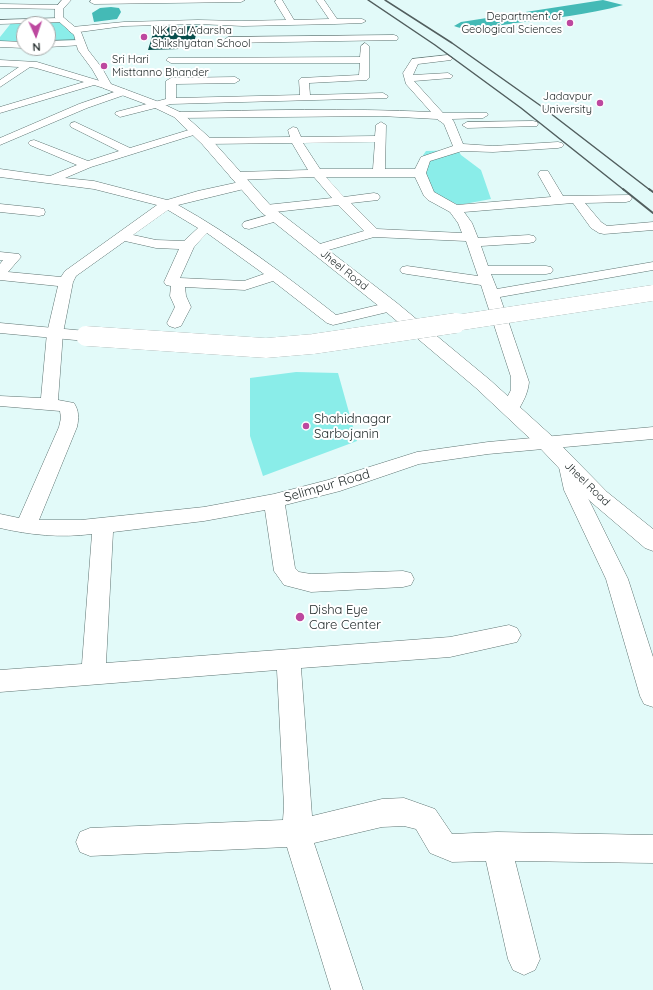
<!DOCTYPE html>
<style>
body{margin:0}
#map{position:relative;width:653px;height:990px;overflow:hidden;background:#e2faf9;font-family:Quicksand,sans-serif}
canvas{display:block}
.north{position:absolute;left:16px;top:16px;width:40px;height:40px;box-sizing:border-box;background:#fff;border:1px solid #a7aaaa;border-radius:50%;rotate:177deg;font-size:11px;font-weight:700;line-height:16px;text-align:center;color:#222b2b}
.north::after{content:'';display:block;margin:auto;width:14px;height:18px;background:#bd489f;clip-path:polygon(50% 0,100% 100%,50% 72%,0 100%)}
</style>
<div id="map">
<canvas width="653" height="990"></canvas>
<div class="north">N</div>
</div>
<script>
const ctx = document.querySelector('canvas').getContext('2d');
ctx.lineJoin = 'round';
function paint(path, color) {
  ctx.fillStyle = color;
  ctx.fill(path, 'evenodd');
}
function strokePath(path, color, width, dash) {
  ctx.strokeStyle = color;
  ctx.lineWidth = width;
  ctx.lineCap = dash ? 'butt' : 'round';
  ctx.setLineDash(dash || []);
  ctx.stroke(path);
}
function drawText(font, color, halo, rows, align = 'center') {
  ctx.font = font + ' Quicksand,sans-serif';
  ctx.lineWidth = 4;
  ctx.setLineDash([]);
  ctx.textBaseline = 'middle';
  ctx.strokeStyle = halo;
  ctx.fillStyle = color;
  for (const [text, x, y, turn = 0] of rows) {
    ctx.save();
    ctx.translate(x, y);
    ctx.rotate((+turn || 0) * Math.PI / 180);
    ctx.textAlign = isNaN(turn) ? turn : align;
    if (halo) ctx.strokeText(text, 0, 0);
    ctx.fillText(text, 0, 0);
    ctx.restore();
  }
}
const green = new Path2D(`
 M58,21L75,34L78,43H48V24H24V44L0,43V37L12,22Z
 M458,150L461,155L481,170L491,199L459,205L436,196L421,181L419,161L426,151Z
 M296,372L338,373L357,441L263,476L250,436V378Z`);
const water = new Path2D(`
 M603,0L623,5C588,15 551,18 516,23C498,25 470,33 454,26L461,22Z
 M111,7L119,8L121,12L117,19L94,22L92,13L100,8Z`);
const building = new Path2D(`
 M198,26L194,43L180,44L179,49L148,50L155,27Z`);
const street = new Path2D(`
 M91,0H245L241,2L94,4L90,2Z
 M276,0H282L294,20L329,19L316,0H324L337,19H362L366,21L362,23L335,24L243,26L198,24L124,26L72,33L68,30L72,27L124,22L198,20L240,21L286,20L275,2Z
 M0,4L59,5L63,7L59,9L0,8Z
 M60,18L64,20L63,22L0,24V20Z
 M394,35L397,36L398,38L397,40L228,43L224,40L228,37Z
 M80,40L84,43L83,45L48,47V41Z
 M0,41L24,42V48L0,47Z
 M365,43L369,46V78L367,80L309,83L310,95L383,93L388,96L387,98L171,104L120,117L115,114L116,112L166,99V81L171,78L235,77L240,80L235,83L176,84V98L300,95L299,80L301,78L359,75L360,63H171L166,60L168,58L360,57L361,46Z
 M448,55L453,58L451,60L418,64L413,75L448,73L453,76L451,78L414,81L443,113H487L488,115L483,118L452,119L454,122L463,144L493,146L558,142L562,143L564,145L562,147L558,148L493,152L462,151L430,161L426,173L434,192L457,205L551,197L538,174L540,171H548L563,196L630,195L632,198L630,201L626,202L585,203L601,222L607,226L653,222V230L604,234L599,233L591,228L573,203L464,212L472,223L478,238L529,235L534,236L536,239L534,242L529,243L481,246L488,266H546L551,267L553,270L551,273L546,274H491L497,289L653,262V270L500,297L529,382C528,393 523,403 516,413L510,415L504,413L501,409L511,390V377L481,285L407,274L402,273L400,270L402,267L407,266L478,276L466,241L374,237L318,253L313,252L311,249L313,246L364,231L338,205L266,213L261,212L260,209L261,206L266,205L332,198L314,177L236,180L232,179L230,176L232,173L236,172L308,170L292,143L206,144L200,141L206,138L290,137L288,130L293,127L297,128L301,137L375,136L376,125L381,122L386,125L385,169H415L421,157L453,146L444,124L437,119L381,116L178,118L173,115L178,112C262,110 347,108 431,112L406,84L403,73L412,59ZM375,142L373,169H320L303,143ZM326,177H415L424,196L428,200L450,212L458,223L462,233L377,229L351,203L378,200L380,197L378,194L374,193L344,197Z
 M0,60L37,62L110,84L112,86L107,89L94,85L0,113V107L84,82L36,68L30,67L0,87V80L19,67L0,66Z
 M123,89L127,90L128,92L127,94L87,108L0,145V138L79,104Z
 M533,121L537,122L538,124L537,126L467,128L462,125L467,122Z
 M75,122L130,148L192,129H200L201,131L200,133L91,167L65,178L94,181L167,200L198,191L244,181L248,182L250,185L248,188L178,205C234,236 285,275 336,315L391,302L396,304L399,307L396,310L333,325L327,323L273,281L245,290L185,287L186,296L191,307L181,326L175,328L169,326L167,323L175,307L170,296L171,286L166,285L164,282L179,249L156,248L125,241L76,276L73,282L63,333L58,400L74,403C79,411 79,418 77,427L39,520H81L204,507L274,494L328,480L417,452L488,442L653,427V439L488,454L419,464L340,491L285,505L295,568L299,572L311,574L403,571L411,573L414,579L411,585L403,587L311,592L284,585L274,571L265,510L204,521L113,532L106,663L450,637L509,625L517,628L521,635L517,642L450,657L301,668L312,816L382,799L404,798L435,809L452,834L497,832L653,835V863L515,861L540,959L535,970L524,975L513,970L508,959L486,861L452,862L430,853L416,829L404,826L382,827L314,843L363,990H331L287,847L90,856L80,852L76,842L80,832L90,828L283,820L284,806L277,670L0,692V670L82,664L92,534C61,538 30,535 0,528V514L19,518L59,427L61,418L60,411L0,406V396L41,398L47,333L58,286L0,280V264L3,260H0V252L19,254L21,257L8,272L61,277L65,271L157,205L94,189L0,177V169L50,176L77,165L30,145L28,143L30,141L34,140L88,161L119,151L71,127L70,125L71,123ZM168,210L198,228L184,241L156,240L133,235ZM207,233L264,274L244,281L180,278L194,247Z
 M0,204L39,208L44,209L45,212L44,215L39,216L0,212Z
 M276,213L281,214L283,217L281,220L249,229L244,228L242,225L244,222Z
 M569,461L576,462L579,467L584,490L628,579L653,657V707L644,704L640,696L606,579L564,490L559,467L562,462Z`);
const secondary = new Path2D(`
 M62,0H71L63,9V17L81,32L88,50L102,68L111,84L159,102L182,113L210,138L271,206L397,303L490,380L554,438L607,492L653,529V551L645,548L591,502L540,448L476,388L385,311L261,212L202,144L174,117L151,106L103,88L92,69L78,50L74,35L55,18V8Z
 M0,323L86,331L92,332L95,336L92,340L86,341L0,333Z`);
const railFar1 = new Path2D(`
 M368,0L435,45L521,108L624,190
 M385,0L452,43L541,106L650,190`);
const rail = new Path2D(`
 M623,189L653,213
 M649,189L653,192`);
const secondaryBridgeFar1 = new Path2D(`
 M449,324L653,293`);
const secondaryBridge = new Path2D(`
 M86,336L266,348L313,344L456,323`);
const markers = [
 [570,23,4,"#bd489f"],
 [144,37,4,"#bd489f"],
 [104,66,4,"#bd489f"],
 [600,103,4,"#bd489f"],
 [306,426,4,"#bd489f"],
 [300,617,5,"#bd489f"]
];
const farPoinames = [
 ["Department of",562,17],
 ["Geological Sciences",562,30],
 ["NK Pal Adarsha",152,31,"left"],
 ["Shikshyatan School",152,44,"left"],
 ["Sri Hari",112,60,"left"],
 ["Misttanno Bhander",112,73,"left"],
 ["Jadavpur",592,97],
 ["University",592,110]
];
const farStreetnames = [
 ["Jheel Road",344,270,39],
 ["Jheel Road",587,484,44]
];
const poiNames = [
 ["Shahidnagar",314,419],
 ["Sarbojanin",314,434],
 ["Disha Eye",309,610],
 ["Care Center",309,625]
];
const streetNames = [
 ["Selimpur Road",327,486,-16]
];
paint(green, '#8aede9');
paint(water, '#44bab6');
paint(building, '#094e4c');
strokePath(street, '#5e7472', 1);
strokePath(secondary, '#5e7472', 1);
paint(street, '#fff');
paint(secondary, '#fff');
strokePath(railFar1, '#515e5e', 1.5);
strokePath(rail, '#515e5e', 2);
strokePath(secondaryBridgeFar1, '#5e7472', 16, []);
strokePath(secondaryBridge, '#5e7472', 20, []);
strokePath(secondaryBridgeFar1, '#fff', 16);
strokePath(secondaryBridge, '#fff', 20);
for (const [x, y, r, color] of markers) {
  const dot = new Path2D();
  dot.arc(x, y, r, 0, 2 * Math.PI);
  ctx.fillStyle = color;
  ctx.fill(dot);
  strokePath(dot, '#fff', 1.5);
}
drawText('11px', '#222b2b', '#fff', farPoinames, 'right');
drawText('11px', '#222b2b', '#fff', farStreetnames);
drawText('13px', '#222b2b', '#fff', poiNames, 'left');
drawText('13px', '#222b2b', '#fff', streetNames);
</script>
